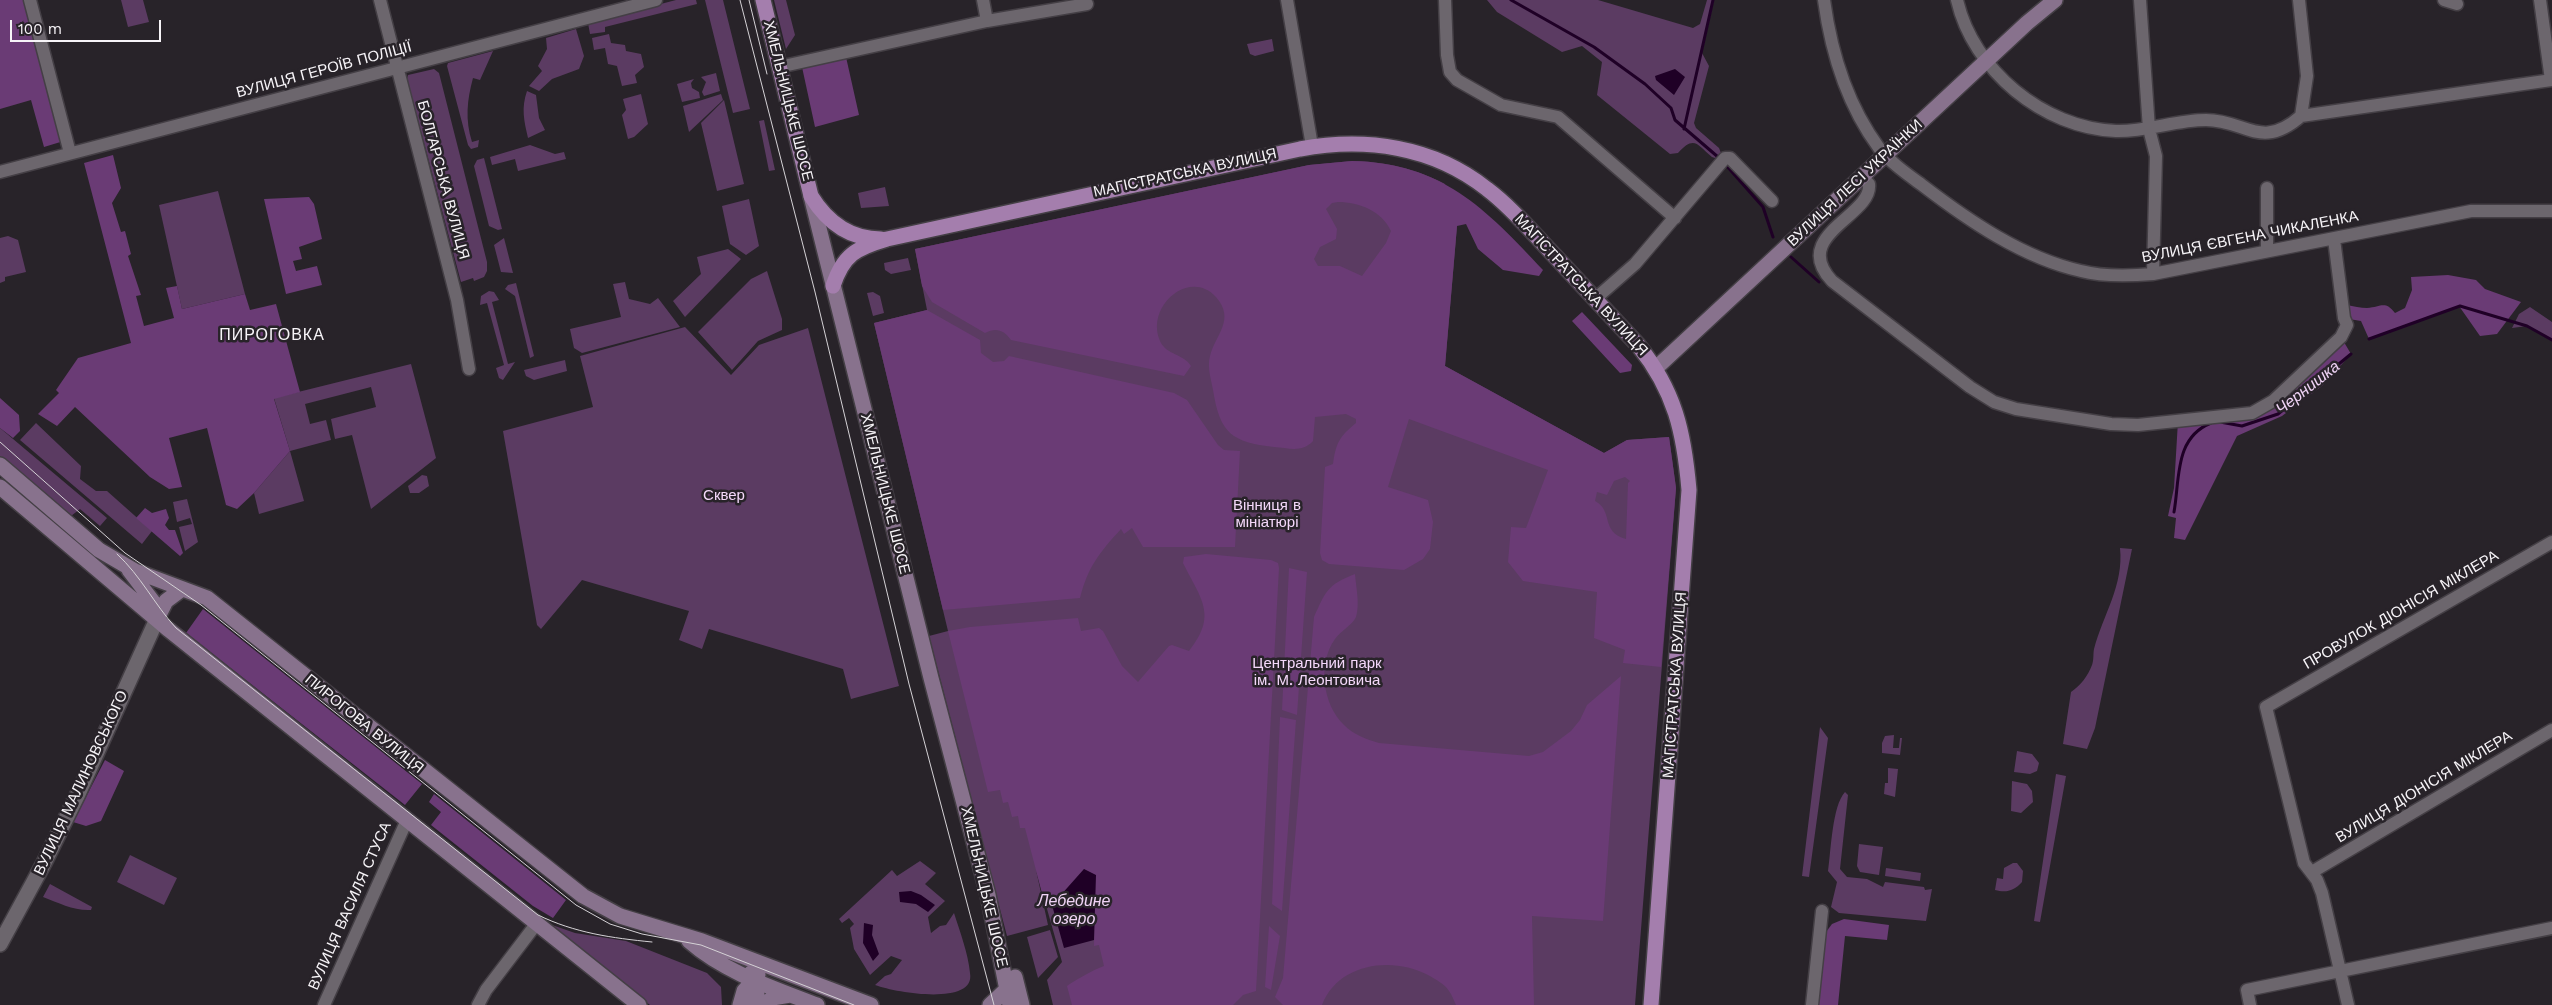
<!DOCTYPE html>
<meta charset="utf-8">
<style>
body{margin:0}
#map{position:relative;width:2552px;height:1005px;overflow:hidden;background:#282329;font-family:"Work Sans",sans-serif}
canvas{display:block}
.scale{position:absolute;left:10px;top:20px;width:151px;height:22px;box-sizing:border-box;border:2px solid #f7f4f8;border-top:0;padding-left:6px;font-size:15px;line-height:18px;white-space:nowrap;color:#f7f4f8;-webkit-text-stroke:4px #282329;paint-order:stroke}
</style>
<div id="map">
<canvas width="2552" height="1005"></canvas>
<div class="scale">100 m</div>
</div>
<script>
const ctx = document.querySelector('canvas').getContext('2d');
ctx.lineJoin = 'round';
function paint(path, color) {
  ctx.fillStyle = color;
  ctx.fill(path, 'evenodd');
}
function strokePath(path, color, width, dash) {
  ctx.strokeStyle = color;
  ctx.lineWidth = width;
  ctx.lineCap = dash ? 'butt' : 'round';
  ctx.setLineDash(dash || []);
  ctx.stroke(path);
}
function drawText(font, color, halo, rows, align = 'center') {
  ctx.font = font + ' "Work Sans",sans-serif';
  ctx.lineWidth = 5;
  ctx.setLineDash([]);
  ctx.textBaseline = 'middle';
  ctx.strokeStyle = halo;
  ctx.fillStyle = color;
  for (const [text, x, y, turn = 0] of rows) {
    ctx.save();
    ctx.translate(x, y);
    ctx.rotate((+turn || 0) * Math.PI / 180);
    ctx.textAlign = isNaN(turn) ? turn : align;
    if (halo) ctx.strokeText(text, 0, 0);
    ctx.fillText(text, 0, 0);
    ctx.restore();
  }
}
const green = new Path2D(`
 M121,0H143L149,22L128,27Z
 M676,0H696L697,4L605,27V32L590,34L588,23Z
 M705,0H723L750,109L733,113Z
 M774,0H786L795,35L786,49Z
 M1487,0H1598L1693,28L1700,24L1707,0H1714L1702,53L1709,66L1694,123L1696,128L1719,148L1721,153L1715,158L1712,157C1697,144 1694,135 1678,153L1670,154L1597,95L1602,62L1582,46L1562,52L1497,12Z
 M576,29L584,56L579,69L552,79L539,91L529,86L542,71L538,66L547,49L546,38Z
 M609,34L611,43L625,45L626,51L641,54L644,67L635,75L637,83L622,86L617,66L608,64L605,48L594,50L592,38Z
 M1272,39L1274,51L1255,56L1250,54L1247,44Z
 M493,51L480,80L473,78C467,100 465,120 472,142L479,140L478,147L471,149L468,145L447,66L448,63Z
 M434,69L439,73L487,262V271L484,277L474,281L473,278L461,282L407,79L408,75Z
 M716,73L720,91L704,96L702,92L706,82L701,77Z
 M694,79L691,83L692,88L699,92L700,98L682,102L677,84Z
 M527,91L536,95L539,118L545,130L528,138C524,121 521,108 527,91Z
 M641,94L648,124L634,137L628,139L622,115L626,110L623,99Z
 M721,94L723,100L689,132L683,106Z
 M724,100L744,184L717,191L701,123Z
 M764,120L775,170L769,171L759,121Z
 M530,145L555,154L564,152L566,159L518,171L515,159L492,165L490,157Z
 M484,158L502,229L498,230L489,226L474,166L477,160Z
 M1352,161C1386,162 1414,168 1445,184L1457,226L1445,366L1604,453L1627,440L1669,437L1676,488L1635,1005H1053L1047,980L1062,962L1036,870L1048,925L1007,936L929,636L948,631L874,323L927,310L915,249L1309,165Z
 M885,187L889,206L861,208L858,193Z
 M218,191L245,294L182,309L159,205Z
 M749,199L759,246L746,255L730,244L722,206Z
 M8,236L18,240L26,272L5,277V281L0,283V238Z
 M504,238L513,273L501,272L494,245Z
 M728,249L741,259L685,317L673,301L701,274L697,257Z
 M908,258L911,270L891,274L885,270L884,263Z
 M767,271L782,319V330L758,341L732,370L698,332L751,279Z
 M625,282L629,299L650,304L658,298L680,327L582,353L574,348L570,329L621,317L613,284Z
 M516,283L534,356L530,358L515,296L505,289L508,285Z
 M489,291L494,292L499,300L492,302L508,364L515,362L503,380L499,378L496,368L504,365L487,303L480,305L481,296Z
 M873,292L880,296L884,313L873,316L867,293Z
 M2530,307L2552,322V340L2527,326L2512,328L2519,314Z
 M685,327L731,375L759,345L808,328L899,686L851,699L843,669L709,629L702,649L679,640L689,611L582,580L541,629L537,625L503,431L593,407L580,356Z
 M565,360L567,371L534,380L526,376L524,370Z
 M411,364L436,458L371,509L352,435L335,439L331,419L376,407L371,387L305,404L310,424L326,420L331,440L290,451L304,501L259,514L254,493L290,451L274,398Z
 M36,423L81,466L80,479L96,491H107L152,531L142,544L20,440Z
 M0,428L107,518L100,526L80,509L71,516L0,456Z
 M422,475L427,476L429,486L419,493H410L408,486Z
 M187,499L198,542L185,551L179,527L192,524L190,518L177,522L173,502Z
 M2120,548L2132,549L2095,728L2087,749L2063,744L2071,692C2080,686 2088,676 2092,665C2094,660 2093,654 2094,649C2103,615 2124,585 2120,548Z
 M1820,727L1828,738L1809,877L1802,876Z
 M1894,735L1893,748H1899L1900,738H1902L1900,755L1882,753V743L1885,736Z
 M2017,751L2032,754L2039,763L2037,771L2030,774L2014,772Z
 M1888,768L1898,769L1895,797L1884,794L1885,783H1888Z
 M2056,774L2066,776L2040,922L2034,921Z
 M2012,781L2027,784L2032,791L2033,802L2021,813L2011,811Z
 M1845,792L1848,795L1840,869L1847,877L1867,879L1883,887L1885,882L1924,887L1925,890L1932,889L1926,921L1839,913L1831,907L1837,882L1828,871C1831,852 1832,806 1845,792Z
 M1859,844L1883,847L1879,875L1860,872L1857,866Z
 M130,855L177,878L164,905L117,882Z
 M920,861L936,873L925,884L945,901L928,917L931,933L940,926L946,925L954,913C960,932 968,953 970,973C976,1005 900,994 875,985L885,976L891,974L902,960L891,956L870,975L854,949L850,928L854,924L849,918L842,923L839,919L892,870L897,876Z
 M2013,863H2017L2023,871L2022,882C2014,891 2006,893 1995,890L1997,878L2003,879L2004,868Z
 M1886,868L1921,873L1920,881L1885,876Z
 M50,884L92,907L91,910C74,911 59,903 43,897Z
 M552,925L575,933L626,941L707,973L721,987L722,1005H650L551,927Z
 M1050,930L1058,957L1038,978L1027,937Z`);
const forest = new Path2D(`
 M0,0H30L67,140L44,147L31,100L0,109Z
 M846,57L859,115L815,127L802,67Z
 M113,155L121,188L112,203L121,232L125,231L131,254L128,256L141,295L136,296L144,326L174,318L166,288L177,286L182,309L245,294L250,310L276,304L300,392L274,399L290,451L254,493L237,509L226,505L207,428L169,438L182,487L169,489L150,477L75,407L57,426L38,414L59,393L56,390L78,358L131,343L84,163Z
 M1352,161C1442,163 1485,208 1543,270L1539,276L1503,270L1478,249L1466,224L1457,226L1445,366L1604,453L1627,440L1669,437L1676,488L1661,667L1623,663L1625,650L1594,638L1597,592L1523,581L1508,562L1511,527L1526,528L1548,470L1409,419L1388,487L1428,500L1433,522L1430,549L1423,559L1404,570L1329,564L1322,560L1320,553L1325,467L1333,464C1336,443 1339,437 1356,423V419L1346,414L1315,417L1313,441C1302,453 1289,448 1274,447C1232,442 1220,434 1213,390C1211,379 1207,367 1210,356C1215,335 1236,320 1216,297C1189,268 1145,307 1160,341C1166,355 1184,354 1191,366L1184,376L1011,340C1004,330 996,327 985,333L932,302L922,286L915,249L1309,165ZM1338,202C1359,202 1382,211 1391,231L1386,243L1362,276L1340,266H1318L1314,259L1320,247L1336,239L1337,229L1326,209L1332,203ZM1625,477L1630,481L1628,483L1626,539C1600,532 1614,511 1595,501L1597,492L1607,495L1614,481Z
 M309,197L314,204L322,239L299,247L302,259L293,261L296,271L317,266L322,285L286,294L264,199Z
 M2448,275L2476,280L2485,289L2521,302L2497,334L2480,336L2459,306L2369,339L2361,321L2349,319L2347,305C2353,306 2361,308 2367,308C2381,307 2385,300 2395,313L2405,308L2412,290L2411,277Z
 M927,310L980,340L981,353L993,362L1004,361L1009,356L1174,393L1187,400L1218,445L1224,450L1240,451L1235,547H1143L1132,528L1124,534L1121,529C1099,553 1088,567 1080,598L943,610L874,323Z
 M1582,312L1632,365L1631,371L1620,373L1572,321Z
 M2341,337L2351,354L2322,386L2282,416L2237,436L2185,540L2174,538L2176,518L2168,516L2174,488L2178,421L2252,413Z
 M0,398L19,415L20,431L13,438L0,428Z
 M145,508L152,513L166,509L169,518L165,525L169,530H175L183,553L180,556L136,518Z
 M1206,554L1271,560L1278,563L1279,568L1256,991L1243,995L1233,1005H1072L1067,986C1077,979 1093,970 1104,966L1099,945L1094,946L1095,875L1084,869L1052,905L1044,901L1025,828H1020L1018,816L1012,817L1008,802L1003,803L1000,790L988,792L948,631L970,627L1078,618L1081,631L1099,628L1103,631L1122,666L1138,682L1169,646L1172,645L1189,651C1218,615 1201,599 1183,563L1184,557Z
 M1289,568L1307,572L1297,715L1282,710Z
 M1355,574C1356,587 1360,604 1356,617C1353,624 1340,632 1335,639C1317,664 1323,705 1344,725C1354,735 1366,739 1379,743L1529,756L1543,752L1571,731L1580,720L1587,705L1621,676L1603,921L1532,916L1534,1005H1456C1454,1001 1452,995 1449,991C1445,984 1435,979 1428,975C1392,956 1338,963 1322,1005H1283L1275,997L1283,978L1314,617C1326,591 1327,585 1355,574Z
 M203,609L422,784L405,805L186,633Z
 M1280,717L1296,720L1282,911L1272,904Z
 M105,760L124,771L101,821L86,826L73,822Z
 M434,794L566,900L553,918L533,906L431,825L441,812L429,802Z
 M1844,919L1889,925L1887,940L1845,936L1838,1005H1818L1826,932L1832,924Z
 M1269,926L1280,936L1271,990L1265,987Z`);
const water = new Path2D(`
 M1675,69L1685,77L1674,95L1656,80L1655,76Z
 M1084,869L1096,875L1094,940L1064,948L1052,905Z
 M911,891L921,895L935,905L928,912L916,904L900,902L899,892Z
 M864,923L873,925L872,935L879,954L873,961L863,943Z`);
const stream = new Path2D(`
 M1511,0L1594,47L1645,84L1671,108L1675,120L1718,157
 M1684,129L1713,0
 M1725,164L1763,207L1773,237
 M1791,257L1819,282
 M2369,339L2460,306L2527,326L2552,340
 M2220,422L2242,426L2278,414L2351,354
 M2174,512C2180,479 2174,438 2211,423`);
const minor = new Path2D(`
 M30,0L70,153
 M380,0L457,300L469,369
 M983,0L987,21
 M1287,0L1312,146
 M1445,0L1447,55L1450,72L1457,80L1501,105L1558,117L1675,218
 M1824,0C1831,52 1848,106 1879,148C1891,163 1907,174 1922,185C1969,221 2023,258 2081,271C2104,277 2129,276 2153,274L2471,211H2552
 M1957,0C1973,70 2043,128 2116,131C2146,132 2175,120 2206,120C2246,120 2261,151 2301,116L2552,80
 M2140,0L2149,129L2156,156L2153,274
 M2299,0L2307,76L2301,116
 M2444,0L2457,4
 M2540,0L2551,80
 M779,67L987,21L1087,4
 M0,172L656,0
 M1862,177L1869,184C1873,216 1789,235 1832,281L1970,387L1994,402L2016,409L2111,424L2138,425L2252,413L2273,401L2341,337L2347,325L2344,318L2334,239
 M2267,251V188
 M1595,299L1635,264L1725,158H1730L1772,201
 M2312,872L2552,730
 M324,1005L407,820
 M478,1005L486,990L537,923
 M1812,1005L1822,911
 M2250,1005L2247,990L2552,928
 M2348,1005L2322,893L2317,880L2304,863L2266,707L2552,542`);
const tertiary = new Path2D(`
 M0,944L44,863L78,794L157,619`);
const secondary = new Path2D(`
 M811,196L931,678L988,895L1010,1005
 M1656,368L2027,23L2055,0
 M0,465L99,550L135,571L207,598L583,896L620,916L702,941L871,1005
 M0,487L169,630L639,1005
 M129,570L154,603L157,619
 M157,619L166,601L182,589
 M689,941C724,972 773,988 817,1005
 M751,973L757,995L754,1005
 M1015,977L1022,1005
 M740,1005L744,991L758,975
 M763,1005L773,998L790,995
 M990,1005L1008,988`);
const primary = new Path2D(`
 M763,0L811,196C827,222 850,239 881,239
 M833,286C843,255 856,248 887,239L1300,149C1365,137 1433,146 1487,189C1511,207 1531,231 1552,253C1581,284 1609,314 1638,345C1675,391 1684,432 1689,490L1651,1005`);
const tram = new Path2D(`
 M740,0L815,292L909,684L994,1005
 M749,0L767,74
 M0,442L125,553L201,605L576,905L610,924L642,934L701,945L854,1005
 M117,554C141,576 154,604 176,628L538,915C575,933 612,938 652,942`);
const streetNames = [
 ["ВУЛИЦЯ ГЕРОЇВ ПОЛІЦІЇ",324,70,-15],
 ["ХМЕЛЬНИЦЬКЕ ШОСЕ",788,101,76],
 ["МАГІСТРАТСЬКА ВУЛИЦЯ",1185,173,-12],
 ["БОЛГАРСЬКА ВУЛИЦЯ",443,180,75],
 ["ВУЛИЦЯ ЛЕСІ УКРАЇНКИ",1855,183,-43],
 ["ВУЛИЦЯ ЄВГЕНА ЧИКАЛЕНКА",2250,237,-11],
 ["МАГІСТРАТСЬКА ВУЛИЦЯ",1581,285,47],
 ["ХМЕЛЬНИЦЬКЕ ШОСЕ",885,494,76],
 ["ПРОВУЛОК ДІОНІСІЯ МІКЛЕРА",2401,610,-30],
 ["МАГІСТРАТСЬКА ВУЛИЦЯ",1675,685,-86],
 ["ПИРОГОВА ВУЛИЦЯ",364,724,39],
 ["ВУЛИЦЯ МАЛИНОВСЬКОГО",81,783,-65],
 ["ВУЛИЦЯ ДІОНІСІЯ МІКЛЕРА",2424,787,-31],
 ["ХМЕЛЬНИЦЬКЕ ШОСЕ",984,887,77],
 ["ВУЛИЦЯ ВАСИЛЯ СТУСА",350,906,-66]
];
const parkNames = [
 ["Сквер",724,496],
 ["Вінниця в",1267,506],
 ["мініатюрі",1267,523],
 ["Центральний парк",1317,664],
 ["ім. М. Леонтовича",1317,681]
];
const neighbourhoodNames = [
 ["ПИРОГОВКА",272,335]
];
const waterNames = [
 ["Чернишка",2308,388,-38],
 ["Лебедине",1074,901],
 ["озеро",1074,919]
];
paint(green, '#5b3b62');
paint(forest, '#6a3b75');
paint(water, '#1f0026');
strokePath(stream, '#1f0026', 3);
strokePath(minor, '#443f45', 15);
strokePath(tertiary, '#443f45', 18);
strokePath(secondary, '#443f45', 18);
strokePath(primary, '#443f45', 18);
strokePath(minor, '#6c666d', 12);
strokePath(tertiary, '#6c666d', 15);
strokePath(secondary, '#88728d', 15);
strokePath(primary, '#a47ead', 15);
strokePath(tram, '#d5d2d6', 1);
drawText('15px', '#f7f4f8', '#282329', streetNames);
drawText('15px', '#f4d8fa', '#282329', parkNames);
ctx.letterSpacing = '1px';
drawText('16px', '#f7f4f8', '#282329', neighbourhoodNames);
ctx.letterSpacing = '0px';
drawText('italic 16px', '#efd3f5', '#282329', waterNames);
</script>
